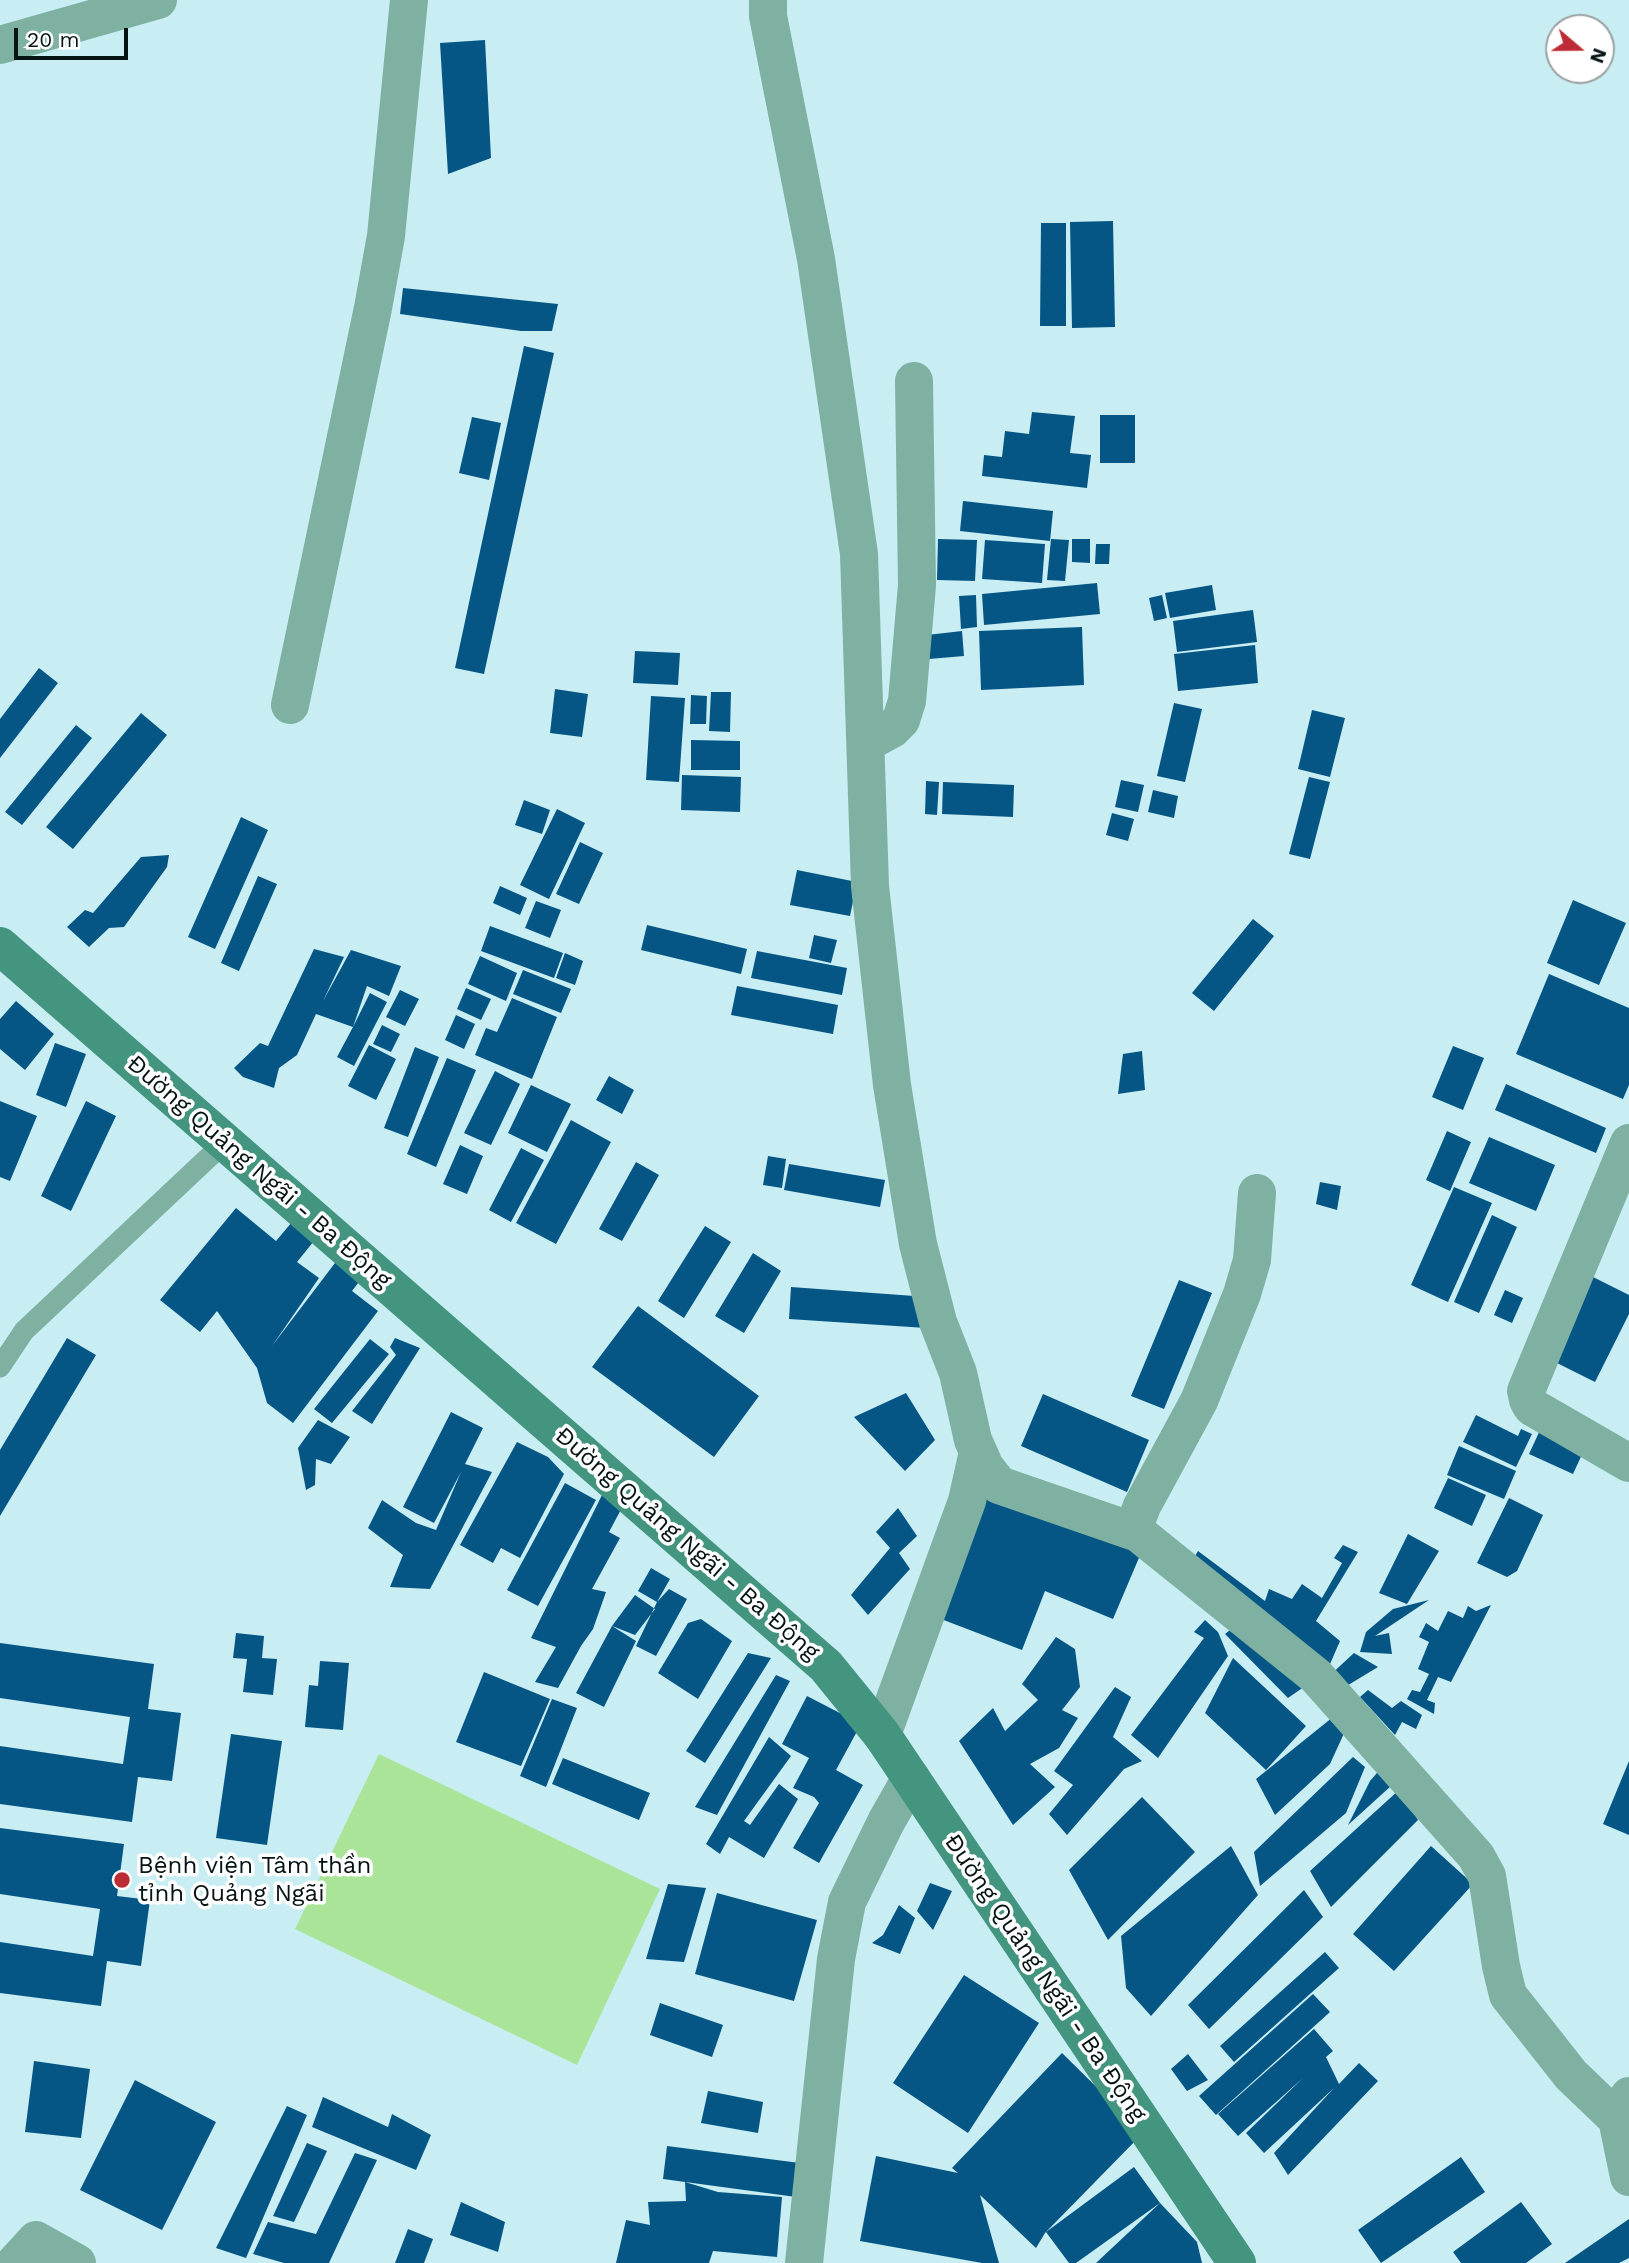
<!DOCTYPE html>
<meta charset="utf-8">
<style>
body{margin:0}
#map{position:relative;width:1629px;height:2263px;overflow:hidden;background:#c8eef4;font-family:"Work Sans",sans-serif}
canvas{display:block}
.north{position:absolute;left:1545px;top:14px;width:70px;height:70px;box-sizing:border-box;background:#fff;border:2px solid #9ba1a1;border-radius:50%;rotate:110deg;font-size:19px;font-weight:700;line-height:28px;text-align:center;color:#051315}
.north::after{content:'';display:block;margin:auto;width:24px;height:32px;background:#bd2c36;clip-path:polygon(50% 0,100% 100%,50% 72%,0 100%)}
.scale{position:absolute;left:14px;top:28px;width:114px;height:32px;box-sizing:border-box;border:4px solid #051315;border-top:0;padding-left:9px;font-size:21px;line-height:24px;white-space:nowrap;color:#051315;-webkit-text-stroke:5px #fff;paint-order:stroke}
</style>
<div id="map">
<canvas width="1629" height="2263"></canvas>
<div class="north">N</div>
<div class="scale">20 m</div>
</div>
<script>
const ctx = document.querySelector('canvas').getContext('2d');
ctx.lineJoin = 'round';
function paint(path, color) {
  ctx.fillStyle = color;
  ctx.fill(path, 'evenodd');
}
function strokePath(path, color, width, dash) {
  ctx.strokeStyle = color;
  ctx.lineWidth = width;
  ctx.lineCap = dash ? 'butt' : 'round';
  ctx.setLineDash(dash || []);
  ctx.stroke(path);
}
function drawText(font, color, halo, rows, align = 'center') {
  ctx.font = font + ' "Work Sans",sans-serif';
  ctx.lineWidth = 7;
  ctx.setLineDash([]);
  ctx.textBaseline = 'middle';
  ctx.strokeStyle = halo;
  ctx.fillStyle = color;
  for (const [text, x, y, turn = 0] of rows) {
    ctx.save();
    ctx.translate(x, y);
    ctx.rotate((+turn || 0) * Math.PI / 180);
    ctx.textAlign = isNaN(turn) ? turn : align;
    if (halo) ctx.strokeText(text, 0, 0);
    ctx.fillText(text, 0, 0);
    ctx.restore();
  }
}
const green = new Path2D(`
 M379,1754L660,1889L577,2065L295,1929Z`);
const building = new Path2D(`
 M485,40L491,158L448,174L440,43Z
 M1113,221L1115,327L1072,328L1070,222Z
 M1041,223H1066V326H1040Z
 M403,288L558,304L552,331H521L400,314Z
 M524,346L554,353L484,674L455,668Z
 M1032,412L1075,416L1070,453L1091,455L1087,488L982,476L984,455L1002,457L1005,431L1029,434Z
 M1100,415H1135V463H1100Z
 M472,417L501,423L489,480L459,473Z
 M963,501L1053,511L1050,541L960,531Z
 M938,539L977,540L975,581L937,580Z
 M1051,539L1069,540L1065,581L1047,580Z
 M1072,539H1090V563L1072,562Z
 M985,540L1045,544L1042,583L982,579Z
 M1096,544H1110L1109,564H1095Z
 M1097,583L1100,614L984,625L982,594Z
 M1212,585L1216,610L1170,618L1165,593Z
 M976,595L977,627L961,629L959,596Z
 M1162,595L1167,618L1154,621L1149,598Z
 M1253,610L1257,642L1177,652L1173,621Z
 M1082,627L1084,685L981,690L979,631Z
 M962,631L964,656L929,659L927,635Z
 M1255,645L1258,683L1178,691L1174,654Z
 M635,651L680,653L678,685L633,683Z
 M39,668L58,683L0,758V719Z
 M555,689L588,694L582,737L550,733Z
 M711,692H731L730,732L709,731Z
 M691,695L707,696L706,724H690Z
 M651,696L685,698L679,782L646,780Z
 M1174,703L1202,709L1185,782L1157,776Z
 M1312,710L1345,718L1330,777L1298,769Z
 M141,713L167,735L73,849L46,827Z
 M76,725L92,738L22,825L5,812Z
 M691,740L740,741V770H691Z
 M682,775L741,777L740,812L681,810Z
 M1309,777L1330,782L1310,859L1289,854Z
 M1121,780L1144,785L1138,812L1115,807Z
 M926,781L939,782L937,815L925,814Z
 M943,782L1014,785L1013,817L942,814Z
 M1153,790L1178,796L1174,818L1148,812Z
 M524,800L550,810L542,834L515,825Z
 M557,809L585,823L549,899L520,885Z
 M1112,813L1134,819L1128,841L1106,835Z
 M241,817L268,830L215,949L188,937Z
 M580,842L603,853L579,904L556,894Z
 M169,855L167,867L124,927L109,928L89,947L67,927L85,910L93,913L141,857Z
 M797,870L857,882L850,916L790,905Z
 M258,876L277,884L239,971L221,963Z
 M500,886L527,898L520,915L493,903Z
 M1573,900L1626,923L1599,985L1547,963Z
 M536,901L561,910L550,938L525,928Z
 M1253,919L1274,936L1214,1011L1192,993Z
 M647,925L747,949L741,974L641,950Z
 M490,926L563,953L554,978L481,951Z
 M814,935L837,940L831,963L809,958Z
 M314,949L344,957L323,1001L351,950L401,966L389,996L367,986L353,1027L370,993L387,1002L354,1066L337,1057L353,1027L316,1014L297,1055L279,1068L274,1088L243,1077L234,1068L260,1043L268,1046Z
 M757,951L847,968L842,995L751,978Z
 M565,953L583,961L575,985L556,978Z
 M480,956L517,973L506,1001L468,984Z
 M523,970L571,989L561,1013L513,994Z
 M1549,974L1629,1008V1085L1623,1099L1516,1054Z
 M737,986L838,1005L833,1034L731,1015Z
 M466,988L491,999L481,1020L457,1009Z
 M400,990L419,999L405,1026L386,1017Z
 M512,998L557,1017L532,1079L475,1055L486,1028L497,1032Z
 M16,1001L54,1034L25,1070L0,1049V1019Z
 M456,1015L475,1024L464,1049L445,1040Z
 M382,1025L400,1034L391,1052L373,1044Z
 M55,1043L86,1054L66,1107L36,1095Z
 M369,1045L396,1059L376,1100L348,1086Z
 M1453,1046L1484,1058L1463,1110L1432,1097Z
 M415,1047L439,1057L408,1137L384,1128Z
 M1142,1051L1145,1090L1118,1094L1123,1054Z
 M447,1058L476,1070L436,1167L407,1154Z
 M495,1071L520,1084L491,1145L464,1133Z
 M609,1076L634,1090L622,1114L596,1100Z
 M1506,1084L1606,1128L1596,1153L1495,1110Z
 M531,1085L571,1104L547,1152L508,1133Z
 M0,1101L37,1116L10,1181L0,1177Z
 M86,1101L116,1116L71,1211L41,1196Z
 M571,1120L611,1142L556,1244L516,1223Z
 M1447,1131L1471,1142L1450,1191L1426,1180Z
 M1489,1137L1555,1165L1536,1211L1469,1183Z
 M460,1145L483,1156L467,1194L443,1184Z
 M521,1148L544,1160L511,1222L489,1210Z
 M768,1156L786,1159L782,1188L763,1185Z
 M636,1162L659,1175L622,1241L599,1229Z
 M789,1164L885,1180L880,1207L784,1190Z
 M1320,1182L1341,1186L1337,1210L1316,1204Z
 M1454,1187L1492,1203L1448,1302L1411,1285Z
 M236,1208L276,1241L292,1222L314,1241L297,1262L319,1278L272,1346L338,1259L362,1278L352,1291L378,1311L293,1423L267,1403L257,1368L217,1311L200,1332L160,1300Z
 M1492,1215L1517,1227L1479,1313L1454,1302Z
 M705,1226L731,1242L684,1318L658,1301Z
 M753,1253L781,1271L744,1333L715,1316Z
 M1589,1275L1629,1295V1314L1595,1382L1547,1358Z
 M1179,1280L1212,1293L1164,1409L1131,1396Z
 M791,1287L928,1297L926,1328L789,1319Z
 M1505,1290L1523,1298L1512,1323L1494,1315Z
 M638,1306L759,1396L714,1457L592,1367Z
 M67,1338L96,1355L0,1516V1450Z
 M395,1338L420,1348L372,1424L352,1411L396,1355L390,1347Z
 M370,1339L389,1354L332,1423L314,1409Z
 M906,1393L935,1440L905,1471L854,1417Z
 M1043,1394L1149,1440L1127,1492L1021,1446Z
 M451,1412L483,1428L465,1464L492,1472L430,1589L390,1587L403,1555L368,1528L382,1500L416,1523L436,1530L461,1472L434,1523L403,1507Z
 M1476,1415L1518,1436L1521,1429L1532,1434L1516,1467L1463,1442Z
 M318,1420L350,1437L331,1464L316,1459L315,1485L306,1490L298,1448Z
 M1541,1428L1585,1448L1573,1474L1529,1454Z
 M517,1442L548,1457L564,1474L520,1558L501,1548L493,1563L460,1545Z
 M1459,1446L1516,1471L1504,1499L1447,1475Z
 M1448,1478L1486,1495L1472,1526L1434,1508Z
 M565,1483L596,1500L538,1606L507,1590Z
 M604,1491L625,1502L609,1532L620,1538L592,1589L606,1592L593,1629L581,1646L558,1688L535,1682L556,1647L531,1638Z
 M987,1494L1144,1546L1113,1619L1045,1591L1022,1650L941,1619Z
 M1509,1498L1543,1515L1517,1571L1507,1577L1477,1563Z
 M898,1508L917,1536L899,1553L910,1569L868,1615L851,1595L890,1548L876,1532Z
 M1408,1534L1439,1551L1407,1604L1379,1593Z
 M1343,1545L1358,1552L1316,1621L1340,1641L1330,1664L1191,1563L1198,1551L1265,1601L1269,1589L1292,1599L1302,1584L1322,1598L1342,1563L1334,1558Z
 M651,1568L670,1579L657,1602L638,1591Z
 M669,1589L687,1599L656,1656L636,1646L657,1602Z
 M635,1595L655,1609L635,1635L612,1626L636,1641L604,1707L576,1693L612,1626Z
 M1429,1600L1375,1636L1389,1633L1392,1654L1360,1652L1366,1632L1393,1609Z
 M1491,1605L1451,1682L1438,1677L1427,1700L1435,1703L1434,1714L1407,1699L1412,1690L1420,1692L1429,1674L1418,1669L1429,1642L1419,1637L1426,1623L1438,1631L1448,1611L1463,1618L1468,1606L1476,1611Z
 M701,1619L732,1641L698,1699L658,1673L688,1623Z
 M1205,1620L1218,1632L1228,1656L1158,1758L1131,1735L1204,1638L1194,1632Z
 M1239,1623L1311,1682L1288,1698L1225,1634Z
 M236,1633L264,1636L262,1658L277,1659L273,1695L243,1692L247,1659L233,1658Z
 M1056,1637L1075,1649L1080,1687L1062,1710L1078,1718L1059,1748L1030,1764L1055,1787L1013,1825L959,1741L993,1708L1005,1731L1038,1700L1022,1684Z
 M0,1643L154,1664L148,1709L181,1713L172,1781L138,1777L132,1822L0,1804V1746L123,1764L130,1717L0,1698Z
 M748,1653L771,1658L705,1763L686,1751Z
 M1354,1653L1378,1667L1340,1690L1328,1677Z
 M1233,1658L1306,1726L1266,1770L1205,1713Z
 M320,1661L349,1663L343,1730L305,1727L309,1685L318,1686Z
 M484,1672L550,1699L521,1766L456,1742Z
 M776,1675L790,1681L717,1815L695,1807Z
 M1115,1687L1131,1697L1113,1737L1142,1761L1124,1769L1067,1835L1049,1814L1073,1785L1054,1771Z
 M1368,1690L1392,1708L1401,1701L1422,1715L1416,1729L1402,1722L1395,1735L1360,1697Z
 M807,1696L861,1724L836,1770L863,1785L819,1863L793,1848L819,1803L814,1797L793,1788L809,1758L782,1744Z
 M552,1699L577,1708L546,1787L520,1776Z
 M1333,1717L1346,1729L1330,1764L1275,1815L1256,1779Z
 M231,1734L282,1741L267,1845L216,1838Z
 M769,1737L791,1756L744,1821L750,1825L779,1784L798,1799L764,1858L729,1837L720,1854L706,1844Z
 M1353,1757L1365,1767L1346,1813L1260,1886L1254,1852Z
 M563,1758L650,1793L639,1820L552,1784Z
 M1629,1761V1835L1603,1824Z
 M1383,1766L1391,1786L1348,1825L1370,1781Z
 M1399,1790L1418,1820L1331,1907L1310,1871Z
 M1142,1797L1195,1852L1108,1940L1069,1870Z
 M0,1828L124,1844L117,1896L150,1900L141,1966L107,1961L101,2006L0,1993V1942L93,1956L100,1909L0,1894Z
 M1231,1846L1258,1895L1151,2016L1126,1988L1121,1936Z
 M1431,1846L1473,1884L1394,1971L1353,1934Z
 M930,1883L952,1891L933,1930L917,1911Z
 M668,1884L706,1888L684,1962L646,1959Z
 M1304,1890L1323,1917L1209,2029L1188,2005Z
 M717,1893L817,1920L794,2001L695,1974Z
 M899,1905L915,1918L900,1954L872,1943L883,1935Z
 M1325,1952L1339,1968L1234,2062L1220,2046Z
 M964,1975L1039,2023L968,2133L893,2083Z
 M1313,1994L1330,2012L1216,2115L1199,2096Z
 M660,2003L723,2025L712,2057L650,2035Z
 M1314,2029L1333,2051L1326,2057L1339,2084L1359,2063L1378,2081L1288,2175L1274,2153L1334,2088L1264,2153L1246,2133L1303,2078L1238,2136L1218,2114Z
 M1062,2053L1143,2133L1045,2233L1036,2248L980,2195L999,2263H982L860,2241L876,2156L958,2173L952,2168Z
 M1188,2054L1208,2080L1187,2091L1171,2069Z
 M34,2061L90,2069L81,2138L25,2132Z
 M135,2080L216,2122L162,2230L80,2190Z
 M708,2091L763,2102L758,2133L701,2123Z
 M323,2097L388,2127L392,2114L431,2135L416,2170L312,2127Z
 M287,2106L307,2115L246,2258L216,2248Z
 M307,2143L327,2151L294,2222L273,2216Z
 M667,2146L800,2163L796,2197L663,2179Z
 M355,2153L377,2160L329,2263H284L253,2254L268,2222L316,2234Z
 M1461,2157L1485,2192L1381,2263L1358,2230Z
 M1134,2167L1160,2203L1076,2263H1069L1046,2232Z
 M685,2182L718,2192L782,2197L777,2257L713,2251L709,2263H616L626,2220L650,2225L648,2202L686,2201Z
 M461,2202L505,2222L498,2252L450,2235Z
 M1521,2202L1552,2244L1526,2263H1461L1453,2252Z
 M1160,2203L1197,2242L1202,2263H1096Z
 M1629,2219V2258L1619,2263H1565Z
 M408,2229L433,2239L424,2263H395Z`);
const lane = new Path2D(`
 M0,1367L24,1331L225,1142`);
const street = new Path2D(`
 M768,0V16L816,259L859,554L870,886L892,1085L918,1244L938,1322L958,1373L973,1440L985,1467L999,1485L1138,1533
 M0,45L158,0
 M290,705L373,308L386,236L409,0
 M866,743L892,729L901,720L907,701L917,585L914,381
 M1629,1143L1526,1391L1528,1400L1532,1407L1629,1463
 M1257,1193L1252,1260L1242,1294L1199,1401L1142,1506L1135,1524L1138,1533L1316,1676L1476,1856L1487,1876L1501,1966L1508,1995L1571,2075L1617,2119
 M882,1735L967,1501L978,1452
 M1629,2096L1617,2119L1629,2177
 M15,2263L36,2240L77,2263
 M804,2263L836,1959L847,1902L886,1822L911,1778`);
const secondary = new Path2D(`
 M0,946L826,1666L882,1735L1237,2263`);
const markers = [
 [122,1880,9,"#bd2c36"]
];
const streetNames = [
 ["Đường Quảng Ngãi - Ba Động",259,1172,41],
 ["Đường Quảng Ngãi - Ba Động",687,1544,41],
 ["Đường Quảng Ngãi - Ba Động",1045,1978,56]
];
const poiNames = [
 ["Bệnh viện Tâm thần",138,1866],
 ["tỉnh Quảng Ngãi",138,1894]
];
paint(green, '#aae499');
paint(building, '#065685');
strokePath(lane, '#7eb1a1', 21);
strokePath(street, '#7eb1a1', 38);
strokePath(secondary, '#439580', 38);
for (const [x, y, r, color] of markers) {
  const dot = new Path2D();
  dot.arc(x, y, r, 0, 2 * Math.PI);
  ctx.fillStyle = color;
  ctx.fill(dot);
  strokePath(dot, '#fff', 2.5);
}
drawText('24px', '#051315', '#fff', streetNames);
drawText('24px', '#051315', '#fff', poiNames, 'left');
</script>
